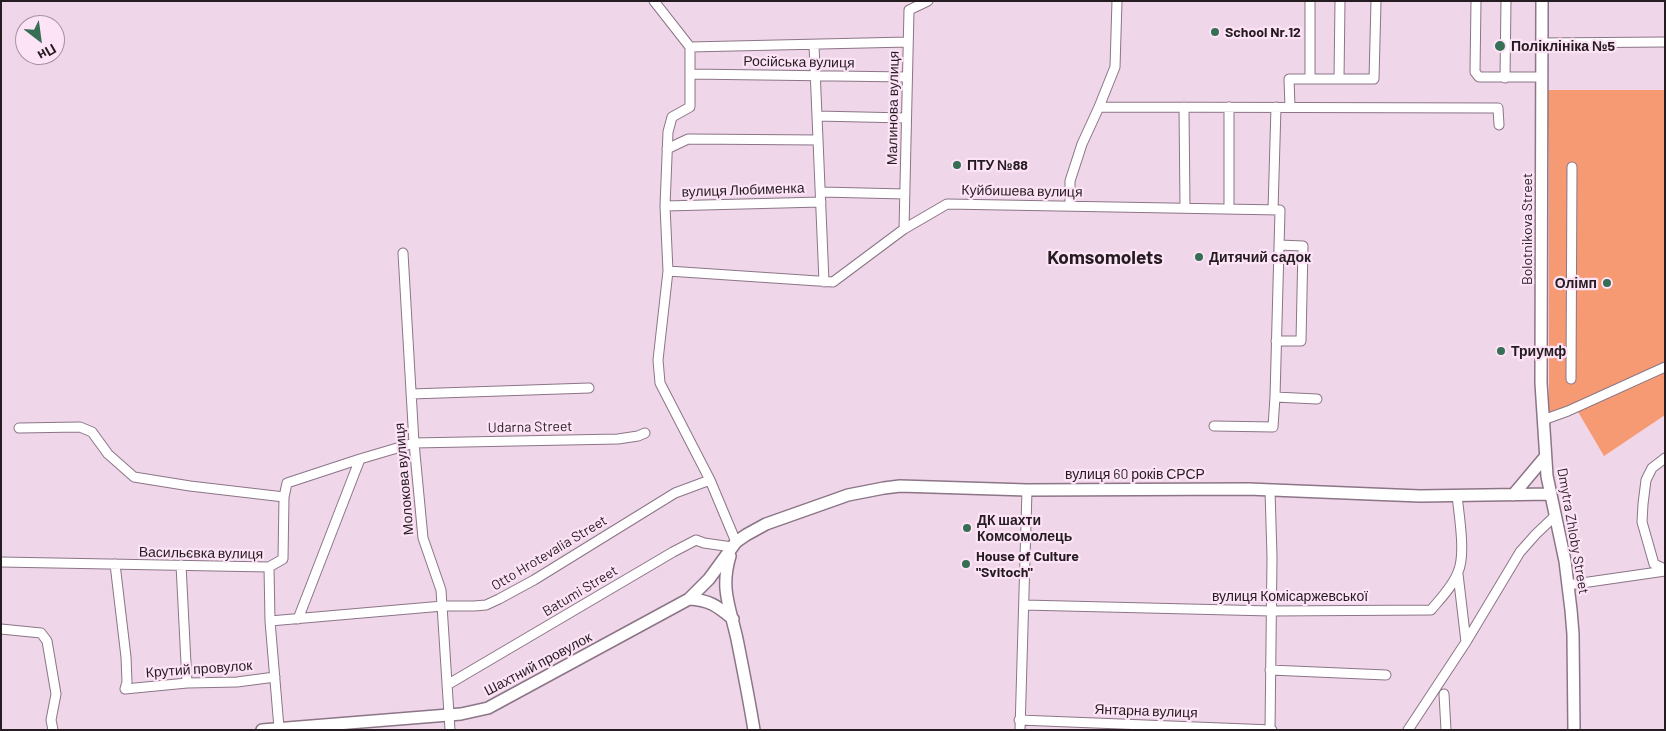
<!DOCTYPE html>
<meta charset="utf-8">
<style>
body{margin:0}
#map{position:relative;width:1666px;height:731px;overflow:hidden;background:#efd6e9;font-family:Barlow,sans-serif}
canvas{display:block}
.frame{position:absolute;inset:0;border:2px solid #251c22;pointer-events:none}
.north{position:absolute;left:15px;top:15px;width:50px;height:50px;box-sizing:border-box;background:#fde3f6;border:1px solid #a793a1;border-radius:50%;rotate:150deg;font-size:14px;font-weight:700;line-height:20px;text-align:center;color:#251c22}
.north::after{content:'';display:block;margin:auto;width:18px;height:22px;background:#366e56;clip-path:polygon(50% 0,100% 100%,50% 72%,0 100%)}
</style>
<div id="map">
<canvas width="1666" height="731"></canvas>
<div class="frame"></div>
<div class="north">Пн</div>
</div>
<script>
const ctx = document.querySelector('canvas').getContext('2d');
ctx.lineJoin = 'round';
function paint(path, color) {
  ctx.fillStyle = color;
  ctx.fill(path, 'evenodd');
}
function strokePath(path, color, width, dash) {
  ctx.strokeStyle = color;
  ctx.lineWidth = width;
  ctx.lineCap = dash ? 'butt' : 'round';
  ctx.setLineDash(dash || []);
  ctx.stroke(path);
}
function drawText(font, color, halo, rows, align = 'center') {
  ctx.font = font + ' Barlow,sans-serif';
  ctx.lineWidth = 4.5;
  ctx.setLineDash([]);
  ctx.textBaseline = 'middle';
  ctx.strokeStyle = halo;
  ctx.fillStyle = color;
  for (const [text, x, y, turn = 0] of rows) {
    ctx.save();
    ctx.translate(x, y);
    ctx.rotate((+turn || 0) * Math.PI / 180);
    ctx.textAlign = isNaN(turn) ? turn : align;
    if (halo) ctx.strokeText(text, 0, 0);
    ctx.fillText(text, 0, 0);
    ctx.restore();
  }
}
const green = new Path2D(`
 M1547,90H1665V415L1604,456L1574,405L1560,412L1549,413V159Z`);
const street = new Path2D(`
 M654,1L690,47
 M1476,1L1475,72L1479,77H1542
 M1542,43L1665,42
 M814,45L824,282
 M690,74L907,77
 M1505,78L1506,1
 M1310,79V1
 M1339,79L1340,1
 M1099,107L1498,108L1499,125
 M1184,107L1185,208
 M1229,107V209
 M1290,107L1289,79H1374L1376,1
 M817,116L906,118
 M667,149L688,139L818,140
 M821,192L905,194
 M665,206L821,202
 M1070,206V181L1082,144L1099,107L1115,67L1117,1
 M1273,210L1276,107
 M904,229L909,10L928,1
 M403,253L414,443L423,538L441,590L450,730
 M668,271L665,206L668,132L672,117L690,107V47L908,42
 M1276,341H1301L1303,246L1279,245
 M1571,379L1572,167
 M411,394L589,388
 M1543,420L1568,411L1665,367
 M1214,426L1273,427L1275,397L1317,399
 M19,428L80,427L92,432L108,454L134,477L190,486L284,497
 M1665,458L1652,468L1646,480L1643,504L1642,522L1654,564L1665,569
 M736,542L710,480L660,383L658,360L668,271L833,282L904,229L947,204L1280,210L1275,397
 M1,562L269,567L270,621L279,728
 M115,564L126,657L127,682L125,689L187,683L237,682L275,677
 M181,565L187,683
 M269,567L283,559L284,497L287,483L360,459
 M1568,585L1665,571
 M1024,605L1271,611L1431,610C1440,599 1453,586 1458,572C1466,554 1459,516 1457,495
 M298,619L360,459L414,443L618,439L638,436L645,433
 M270,621L443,606H474L486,605L499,599L534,580L675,493L710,480
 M1,629L41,633L47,641L56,694L51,720L53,730
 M1466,642L1520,552L1536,534L1556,515
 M1270,670L1386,675
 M447,685L673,552L696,540L704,543L732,547
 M1444,694L1446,730
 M1019,720L1272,730
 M1020,730L1027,490
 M1270,730L1272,557L1270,490
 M1408,730L1466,642L1458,574`);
const secondary = new Path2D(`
 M1542,1L1541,383L1547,476L1565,561L1571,610L1573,634L1574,730
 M1513,495L1545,457
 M730,556C720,589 730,607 737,639C743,669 749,699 754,730
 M689,599C710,600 717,606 733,619
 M262,730L461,714L488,708L689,599L709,579L736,542L746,535L766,524L834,500L848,495L884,488L900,486L1027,490L1248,489L1420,496L1551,494`);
const markers = [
 [1215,32,5,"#366e56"],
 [1500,46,6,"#366e56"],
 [957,165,5,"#366e56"],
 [1199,257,5,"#366e56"],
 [1607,283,5,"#366e56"],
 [1501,351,5,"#366e56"],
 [967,528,5,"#366e56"],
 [966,564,5,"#366e56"]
];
const poiNames = [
 ["School Nr.12",1225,32],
 ["Поліклініка №5",1511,46],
 ["ПТУ №88",967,165],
 ["Дитячий садок",1209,257],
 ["Олімп",1597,283,"right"],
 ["Триумф",1511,351],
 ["ДК шахти",977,520],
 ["Комсомолець",977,536],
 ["House of Culture",976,556],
 ["\"Svitoch\"",976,572]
];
const streetNames = [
 ["Російська вулиця",799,62,1],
 ["Малинова вулиця",893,108,-89],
 ["вулиця Любименка",743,190,-2],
 ["Куйбишева вулиця",1022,191,1],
 ["Bolotnikova Street",1527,229,-90],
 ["Udarna Street",530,427,-1],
 ["вулиця 60 років СРСР",1135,474],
 ["Молокова вулиця",404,479,-95],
 ["Dmytra Zhloby Street",1573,531,80],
 ["Васильєвка вулиця",201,553,1],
 ["Otto Hrotevalia Street",549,553,-31],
 ["Batumi Street",580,591,-31],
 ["вулиця Комісаржевської",1290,596],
 ["Шахтний провулок",538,664,-28],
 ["Крутий провулок",199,669,-4],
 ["Янтарна вулиця",1146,711,2]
];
const districtNames = [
 ["Komsomolets",1105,258]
];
paint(green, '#f59a73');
strokePath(street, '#8c7587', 11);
strokePath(secondary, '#8c7587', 14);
strokePath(street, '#fff', 9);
strokePath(secondary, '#fff', 11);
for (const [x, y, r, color] of markers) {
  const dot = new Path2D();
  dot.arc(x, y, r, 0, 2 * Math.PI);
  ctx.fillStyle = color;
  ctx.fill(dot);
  strokePath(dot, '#fde3f6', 2);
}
drawText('bold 14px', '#251c22', '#fde3f6', poiNames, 'left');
drawText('14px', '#251c22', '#fde3f6', streetNames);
drawText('bold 19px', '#251c22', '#fde3f6', districtNames);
</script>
